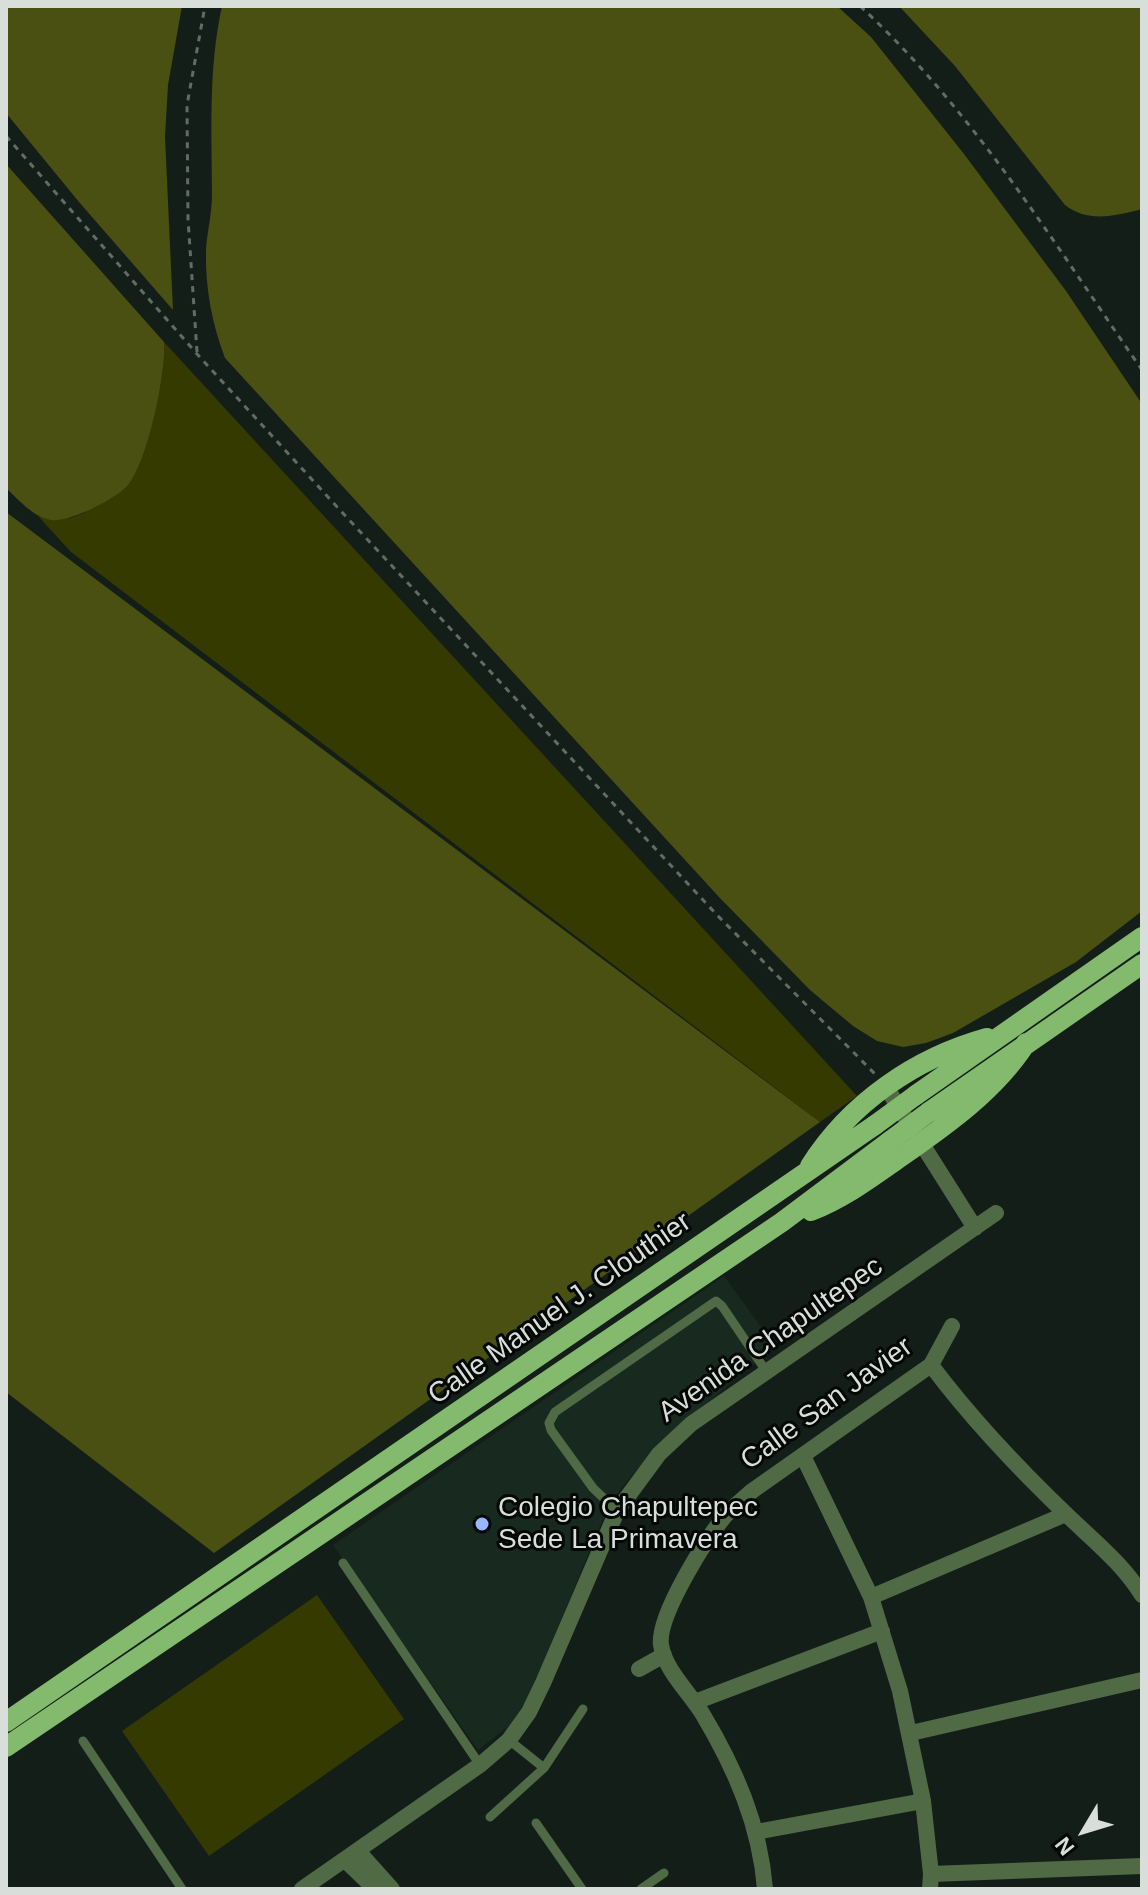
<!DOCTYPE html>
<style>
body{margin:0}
#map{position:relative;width:1148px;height:1895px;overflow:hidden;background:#141e18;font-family:Arial,sans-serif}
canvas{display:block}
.frame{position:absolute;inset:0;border:8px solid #d8dfdb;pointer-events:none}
.north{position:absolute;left:1044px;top:1791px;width:80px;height:80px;-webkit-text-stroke:6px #040705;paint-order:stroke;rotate:232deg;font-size:22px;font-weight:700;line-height:32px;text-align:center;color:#d8dfdb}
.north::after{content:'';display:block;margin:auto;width:28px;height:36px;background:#d8dfdb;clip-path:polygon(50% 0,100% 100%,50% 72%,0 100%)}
</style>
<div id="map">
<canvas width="1148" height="1895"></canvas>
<div class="frame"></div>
<div class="north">N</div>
</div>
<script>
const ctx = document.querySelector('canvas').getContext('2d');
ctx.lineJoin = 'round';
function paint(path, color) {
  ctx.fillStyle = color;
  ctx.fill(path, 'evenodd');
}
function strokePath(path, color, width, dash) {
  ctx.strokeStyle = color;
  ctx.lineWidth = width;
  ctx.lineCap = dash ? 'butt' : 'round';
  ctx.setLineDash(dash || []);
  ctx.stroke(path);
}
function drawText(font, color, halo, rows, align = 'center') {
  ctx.font = font + ' Arial,sans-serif';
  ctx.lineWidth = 6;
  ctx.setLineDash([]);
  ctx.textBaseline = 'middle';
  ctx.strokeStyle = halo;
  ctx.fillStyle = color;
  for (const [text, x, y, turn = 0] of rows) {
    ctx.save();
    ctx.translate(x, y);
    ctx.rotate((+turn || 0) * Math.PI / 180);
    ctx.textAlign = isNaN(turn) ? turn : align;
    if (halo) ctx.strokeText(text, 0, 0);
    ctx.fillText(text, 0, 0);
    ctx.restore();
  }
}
const built = new Path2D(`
 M724,1276L775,1346L669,1435L633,1474L609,1504L531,1693L509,1726L478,1750L333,1545Z`);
const green = new Path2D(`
 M164,342L857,1096L820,1122L71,552L38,516C58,523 73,519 91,509C99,504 110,499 117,493C144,470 167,377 164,342Z
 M317,1595L404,1719L209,1856L122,1731Z`);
const forest = new Path2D(`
 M6,6H182L168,85L165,137L173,310L79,202L6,113Z
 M222,6H837L871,37L964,154L1066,291L1142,404V911L1076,962L953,1033L926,1043L903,1047L877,1041L853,1026L810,990L719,897L225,358C212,324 205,287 206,250C207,232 212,214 212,195C212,131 208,70 222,6Z
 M899,6H1142V209C1115,216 1088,223 1065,205L955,66Z
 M6,164L164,342C167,371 147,463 128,485C116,499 69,523 51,520C33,517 19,500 6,488Z
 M6,512L820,1122L214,1553L6,1392Z`);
const path = new Path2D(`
 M860,6C973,110 1055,245 1142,370
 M6,136L197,354L339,509L717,915L876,1075
 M197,352L188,219L187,105L205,6`);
const lane = new Path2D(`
 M617,1511L593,1488L551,1430L549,1423L555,1412L716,1301L722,1306L766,1371
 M343,1563L480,1765
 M509,1740L544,1768
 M83,1741L182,1889
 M490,1817L544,1768L583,1709
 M536,1823L582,1889
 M641,1889L664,1873`);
const street = new Path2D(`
 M886,1087L975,1228
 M931,1365C970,1417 1020,1470 1067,1515C1094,1541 1122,1563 1142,1595
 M803,1456L871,1597L900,1691L923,1801L931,1874L930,1889
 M871,1597L1066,1514
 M639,1669L664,1655
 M695,1702L882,1631
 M911,1733L1142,1680
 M756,1832L923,1801
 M358,1851L392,1889
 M345,1860L375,1889
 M931,1874L1142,1866
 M302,1889L480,1765L509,1740L529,1712L543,1683L617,1511L659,1454L691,1424L996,1213
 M765,1889C760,1825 735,1768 702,1713C689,1692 665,1670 661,1645C657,1616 706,1539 725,1516C733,1507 743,1499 752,1491L931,1365L952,1326`);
const primary = new Path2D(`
 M916,1095L1142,937
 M929,1112L1142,964
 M810,1166C850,1103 915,1058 987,1038
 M811,1211C842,1199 868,1180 895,1161C942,1128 994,1093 1026,1043
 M6,1722L875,1125
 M6,1747L782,1222L890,1141`);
const primaryBridge = new Path2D(`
 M875,1125L916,1095
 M890,1141L929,1112`);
const markers = [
 [482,1524,8,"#99b5fd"]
];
const streetNames = [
 ["Calle Manuel J. Clouthier",560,1309,-35],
 ["Avenida Chapultepec",771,1340,-35],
 ["Calle San Javier",827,1404,-36]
];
const poiNames = [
 ["Colegio Chapultepec",498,1508],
 ["Sede La Primavera",498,1540]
];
paint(built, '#18291f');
paint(green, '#343a00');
paint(forest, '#495012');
strokePath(path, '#636b66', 3, [6, 6]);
strokePath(lane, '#506a45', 9);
strokePath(street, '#506a45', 16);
strokePath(primary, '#83ba6d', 20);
strokePath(primaryBridge, '#83ba6d', 20);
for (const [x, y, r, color] of markers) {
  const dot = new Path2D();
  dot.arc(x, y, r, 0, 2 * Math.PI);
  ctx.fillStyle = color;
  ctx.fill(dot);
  strokePath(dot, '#040705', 3);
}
drawText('28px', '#d8dfdb', '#040705', streetNames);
drawText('28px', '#d8dfdb', '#040705', poiNames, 'left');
</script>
